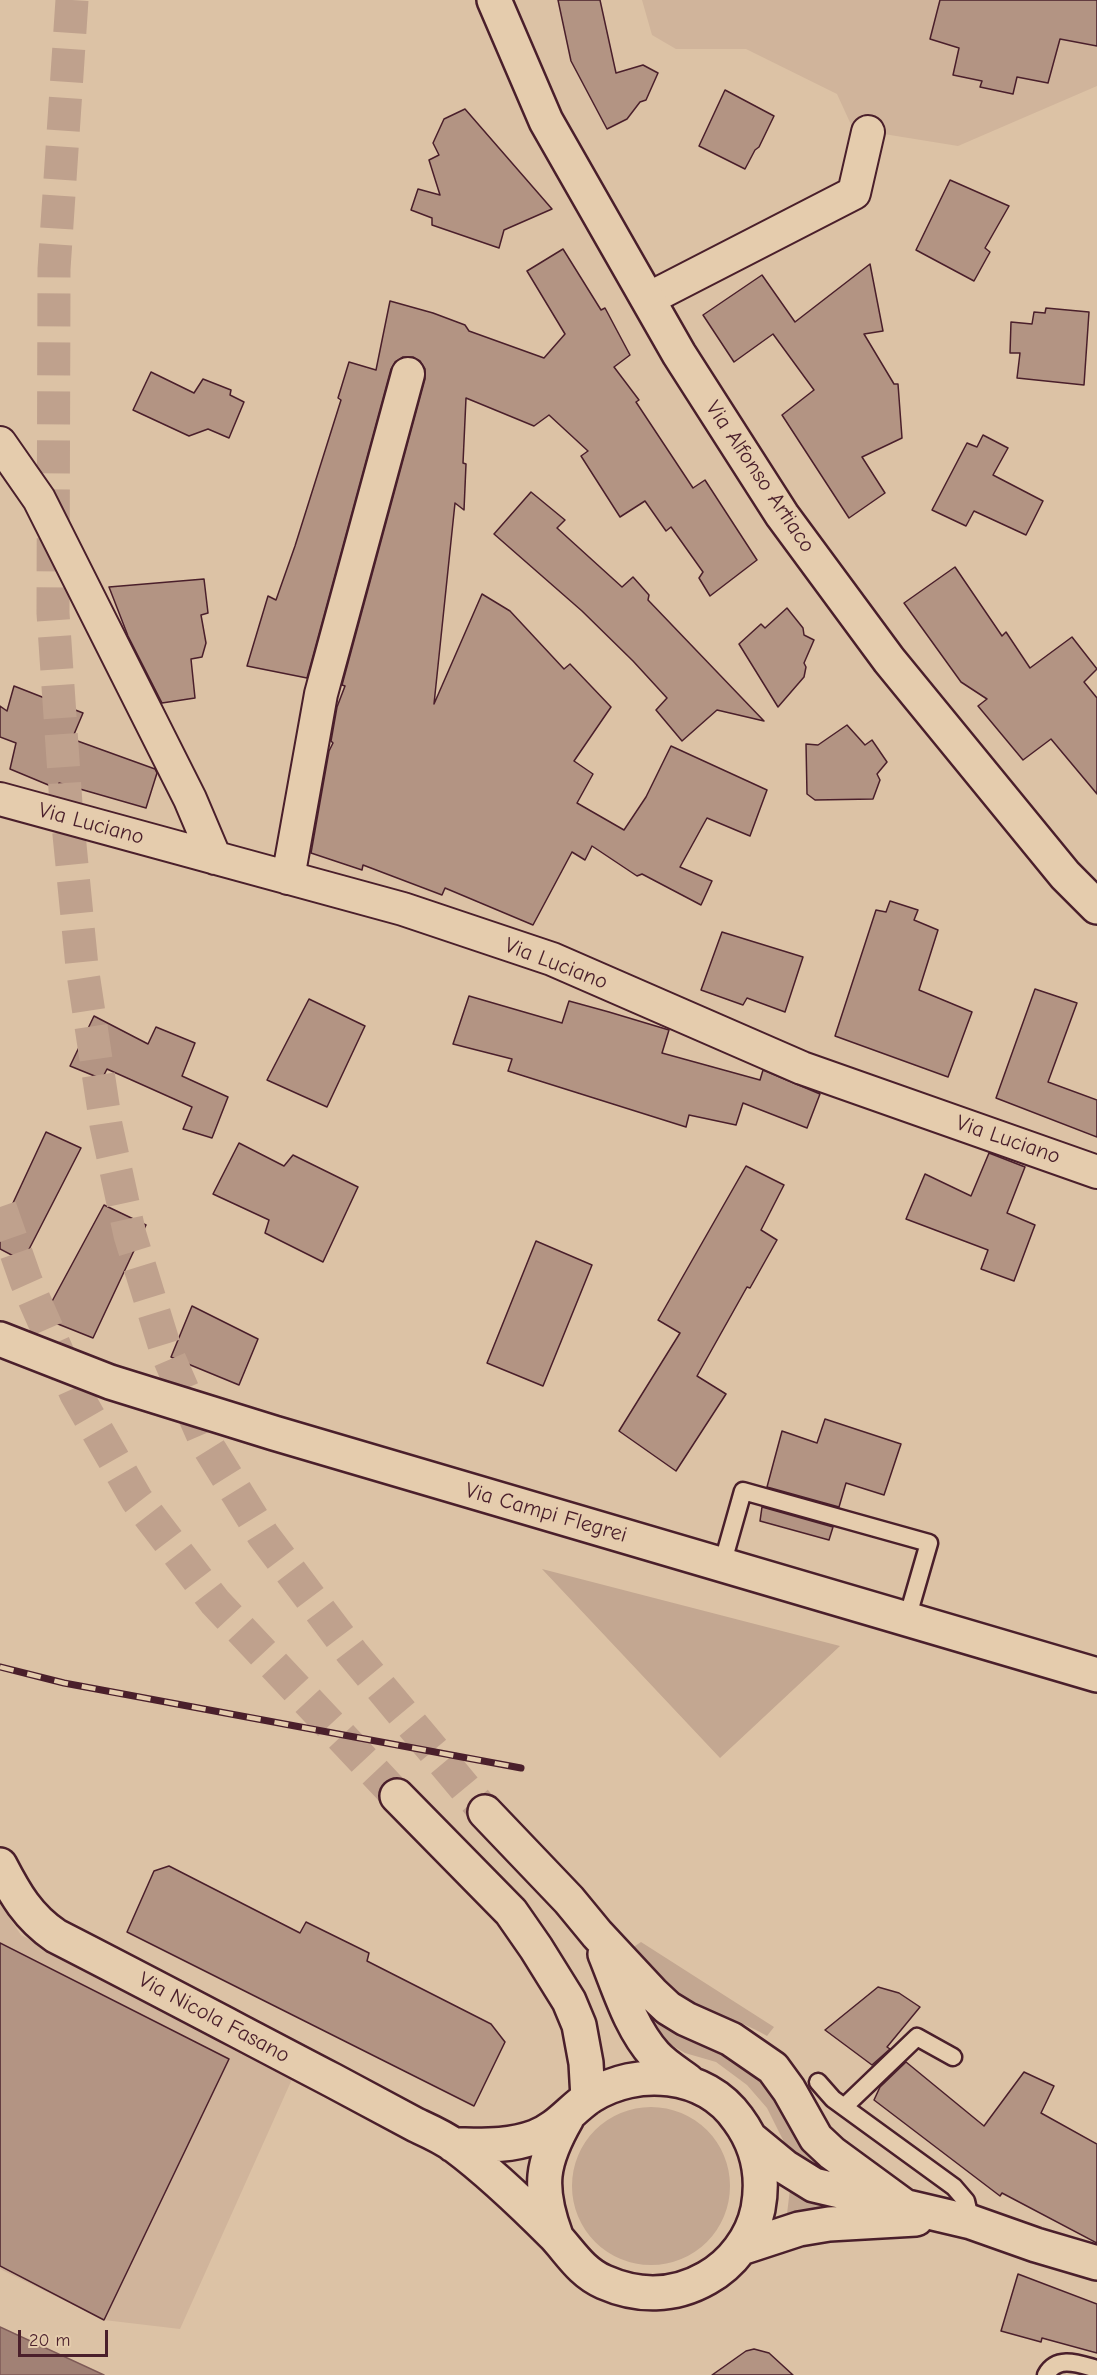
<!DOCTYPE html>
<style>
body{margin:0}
#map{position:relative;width:1097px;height:2375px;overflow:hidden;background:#dcc2a5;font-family:"Comic Neue",sans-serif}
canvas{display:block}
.scale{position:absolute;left:18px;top:2330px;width:90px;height:27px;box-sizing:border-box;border:3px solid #4a1f2b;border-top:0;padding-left:8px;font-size:18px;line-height:21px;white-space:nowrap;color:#4a1f2b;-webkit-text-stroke:4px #e5ccad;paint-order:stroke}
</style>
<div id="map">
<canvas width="1097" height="2375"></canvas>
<div class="scale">20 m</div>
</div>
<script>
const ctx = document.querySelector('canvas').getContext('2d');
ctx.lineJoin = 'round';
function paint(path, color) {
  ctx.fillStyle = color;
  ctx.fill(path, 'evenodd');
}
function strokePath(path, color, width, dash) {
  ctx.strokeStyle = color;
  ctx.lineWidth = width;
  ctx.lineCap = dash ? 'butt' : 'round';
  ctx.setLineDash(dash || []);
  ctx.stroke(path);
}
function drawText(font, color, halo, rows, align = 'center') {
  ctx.font = font + ' "Comic Neue",sans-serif';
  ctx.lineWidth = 4.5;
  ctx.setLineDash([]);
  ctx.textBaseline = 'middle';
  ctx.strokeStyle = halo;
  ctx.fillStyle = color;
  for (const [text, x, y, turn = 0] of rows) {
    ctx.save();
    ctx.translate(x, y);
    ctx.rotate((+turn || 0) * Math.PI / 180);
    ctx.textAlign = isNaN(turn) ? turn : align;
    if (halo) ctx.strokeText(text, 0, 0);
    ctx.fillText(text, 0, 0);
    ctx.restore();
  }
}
const built = new Path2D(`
 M642,0H1097V86L958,146L853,129L837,94L746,49H676L652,35Z
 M0,1904L21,1935L293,2077L180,2329L104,2320L0,2269Z`);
const green = new Path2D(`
 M542,1569L840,1646L720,1758Z
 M641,1942L774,2027L767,2036C737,2018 702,2011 674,1992C658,1980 645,1963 632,1948Z
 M645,2009L672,2029L696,2042L725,2053L759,2077L838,2176L820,2171L788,2150L767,2108L747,2085L716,2062L685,2053L666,2042L656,2032Z
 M572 2186a79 79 0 1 1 158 0a79 79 0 1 1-158 0Z
 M790,2189L842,2208L807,2210L787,2214Z`);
const water = new Path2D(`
 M0,2327L104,2375H0Z`);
const building = new Path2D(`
 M558,0H600L616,73L643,65L658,73L646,100L640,102L627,119L607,129L571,61Z
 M940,0H1097V46L1060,39L1048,83L1017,77L1013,94L980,87L982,81L953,75L959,48L930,39Z
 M725,90L774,116L759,147L755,150L745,169L699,146Z
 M465,109L552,209L504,230L499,248L432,225V218L411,210L418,189L440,195L429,160L439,155L433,143L444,119Z
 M950,180L1009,206L985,248L990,252L974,281L916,250Z
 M563,249L601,310L605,308L630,355L614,367L639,400L636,402L693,488L705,480L757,560L710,596L699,578L703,572L671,527L666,531L645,501L620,517L581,456L588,451L549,415L534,426L466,398L463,463L466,464L464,510L455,503L434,704L482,594L510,611L564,669L570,664L611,707L574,761L593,774L577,803L624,830L646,797L671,746L767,790L750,836L707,818L680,867L712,881L701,905L642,874L637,876L592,846L585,860L572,852L533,925L445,888L442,895L363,865L362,870L311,853L329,751L333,743L331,741L337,707L345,686L342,685L425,379V369L420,361L413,357H403L395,362L391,369L307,678L247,666L268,596L276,600L295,546L341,400L338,398L349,362L376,370L390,301L433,313L465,325L469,331L544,358L565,334L527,271Z
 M870,264L883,331L864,334L894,384H898L902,438L862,457L885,493L849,518L782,415L814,390L773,334L734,362L703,315L762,275L795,322Z
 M1046,308L1089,312L1084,385L1017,378L1020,353H1010L1011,322L1032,324L1034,312L1045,313Z
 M151,372L194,393L203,379L231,390L230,395L244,402L229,438L208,429L189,436L133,410Z
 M983,435L1008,448L993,475L1043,501L1026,535L974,511L966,526L932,510L967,443L977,447Z
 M531,492L565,520L557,528L622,587L633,577L649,595L648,600L764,721L717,710L682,741L656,710L667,698L633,661L582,611L494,534Z
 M955,567L1002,636L1006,632L1030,668L1072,637L1097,669L1084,682L1097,698V794L1051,739L1023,760L978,706L987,699L961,682L904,603Z
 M204,579L208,613L201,615L206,643L202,657L191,659L195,698L162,703L128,636L109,587Z
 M787,608L803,628L804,635L814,640L804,663L806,667L804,677L778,707L739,644L761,624L765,628Z
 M14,686L83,713L72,739L155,769L157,773L146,808L59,783L58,789L10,769L16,743L0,737V706L7,711Z
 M847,725L865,745L872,740L887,762L877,774L880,780L873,799L815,800L807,794L806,744L818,745Z
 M890,901L918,910L914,920L938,930L919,990L972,1012L948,1077L835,1036L876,910L886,912Z
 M722,932L803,957L785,1012L747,998L743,1005L701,990Z
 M1035,989L1077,1003L1048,1082L1097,1100V1137L996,1098Z
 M469,996L562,1023L569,1001L609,1012L669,1030L662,1053L760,1080L763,1070L820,1094L807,1128L743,1103L736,1125L689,1115L686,1127L508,1071L512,1059L453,1044Z
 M309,999L365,1026L327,1107L267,1080Z
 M94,1016L148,1044L156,1027L195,1043L182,1076L228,1097L212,1138L183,1129L192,1107L107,1069L102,1079L70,1066Z
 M46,1132L81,1148L23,1261L0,1249V1231Z
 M239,1143L284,1166L293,1155L358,1187L323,1262L265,1233L269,1220L213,1194Z
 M989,1153L1025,1167L1007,1213L1035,1225L1014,1281L981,1269L988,1250L906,1219L925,1174L971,1196Z
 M746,1166L784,1185L761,1230L777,1240L750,1288L747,1287L697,1376L726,1394L676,1471L619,1431L680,1333L658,1320Z
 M104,1205L146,1225L93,1338L43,1318Z
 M536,1241L592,1265L543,1386L487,1363Z
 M192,1306L258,1339L239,1385L171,1357Z
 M825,1419L901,1444L884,1495L846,1483L839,1507L767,1487L782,1431L817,1443Z
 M762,1507L833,1527L829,1540L760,1521Z
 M169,1866L300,1933L306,1922L369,1953L367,1961L491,2024L505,2042L474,2106L127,1932L154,1871Z
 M0,1943L229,2059L104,2320L0,2266Z
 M878,1987L899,1993L920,2007L887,2047L890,2049L872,2065L825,2030Z
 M906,2062L984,2126L1024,2072L1054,2086L1041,2113L1097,2144V2243L1002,2193L1000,2196L874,2100L880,2087Z
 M1018,2274L1097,2304V2353L1042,2338L1041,2342L1001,2331Z
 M754,2349L769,2353L793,2375H712L746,2351Z`);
const secondaryTunnel = new Path2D(`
 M72,0L54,269L53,613L66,804L82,967L106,1125L130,1235L166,1351L206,1443L263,1535L352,1653L485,1812
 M0,1207L26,1281L76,1394L137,1500L215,1602L397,1796`);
const lane = new Path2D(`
 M722,1565L743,1491L929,1543L907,1619
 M818,2082L833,2099L954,2187L966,2201L971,2222
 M844,2107L917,2037L953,2057
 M1046,2375C1057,2355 1079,2364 1097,2369`);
const street = new Path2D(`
 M648,299L854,193L868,132
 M0,443L39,499L190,799L215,858
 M0,799L403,909L552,959L802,1068L1097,1172
 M288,878L321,694L408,374`);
const secondary = new Path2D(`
 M494,0L546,121L679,354L782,515L889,660L1065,875L1097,907
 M0,1339L110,1382L274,1433L1097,1675
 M397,1796L511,1912L536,1948L569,2001L579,2025L586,2063L588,2098
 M485,1812L569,1900L597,1934L652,1993L668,2008L686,2019L731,2039L773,2068L789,2090L816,2138L832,2153L903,2205
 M0,1865C15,1894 28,1917 56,1936C148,1983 240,2032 332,2080C360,2095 388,2110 416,2125C429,2131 443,2137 455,2146C490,2172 523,2204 554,2235C570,2252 581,2272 604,2282C638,2297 674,2297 707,2278C732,2264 752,2238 758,2209C764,2177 758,2146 738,2119C705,2072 637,2067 591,2096C571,2109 559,2128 535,2137C508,2147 481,2145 453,2145
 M605,1954C619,1988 630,2027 655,2055C664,2065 677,2073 688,2081
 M751,2139L785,2167L814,2185L971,2222L1036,2245L1097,2263
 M556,2236C538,2187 541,2163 567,2118
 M741,2248L799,2229L829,2224L916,2219`);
const rail = new Path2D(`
 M0,1667L64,1683L521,1768`);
const streetNames = [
 ["Via Alfonso Artiaco",760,477,56],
 ["Via Luciano",91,824,15],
 ["Via Luciano",556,964,21],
 ["Via Luciano",1008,1140,19],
 ["Via Campi Flegrei",546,1513,16],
 ["Via Nicola Fasano",214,2018,28]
];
paint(built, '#d0b49b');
paint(green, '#c3a791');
paint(water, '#a18175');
strokePath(water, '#7e5a57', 1.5);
paint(building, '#b39483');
strokePath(building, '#4a1f2b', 1.5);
strokePath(secondaryTunnel, '#bfa18d', 33, [33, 16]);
strokePath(lane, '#4a1f2b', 21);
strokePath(street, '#4a1f2b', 36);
strokePath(secondary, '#4a1f2b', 38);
strokePath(lane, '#e5ccad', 16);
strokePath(street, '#e5ccad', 32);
strokePath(secondary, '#e5ccad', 33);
strokePath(rail, '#4a1f2b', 7);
strokePath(rail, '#e5ccad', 4.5, [14]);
drawText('22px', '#4a1f2b', '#e5ccad', streetNames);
</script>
